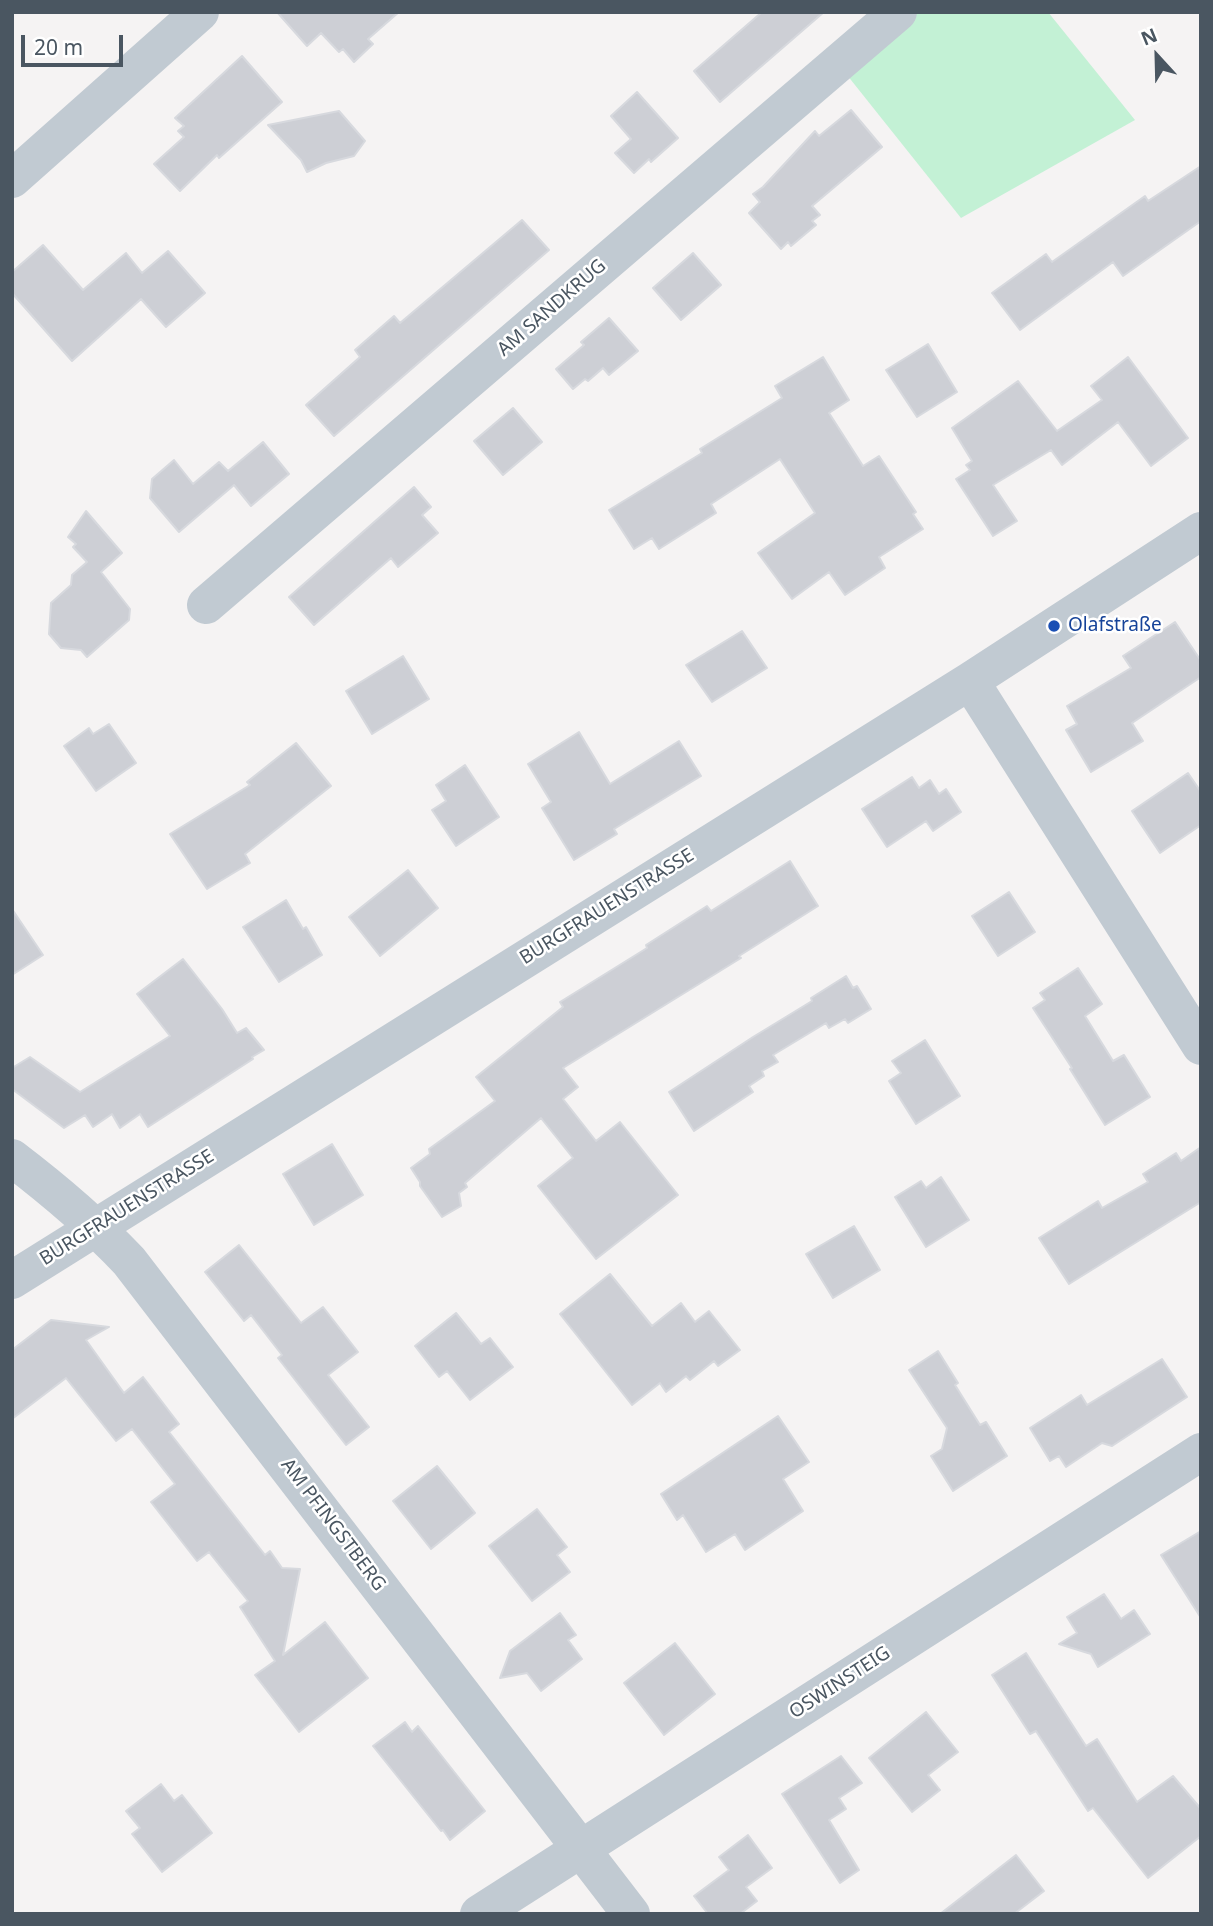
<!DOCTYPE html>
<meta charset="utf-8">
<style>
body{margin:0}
#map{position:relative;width:1213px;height:1926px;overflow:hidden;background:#f5f3f3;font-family:"Noto Sans",sans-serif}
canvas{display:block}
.frame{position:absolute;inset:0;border:14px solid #4a5661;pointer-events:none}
.north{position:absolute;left:1122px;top:21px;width:70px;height:70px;-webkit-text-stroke:5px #fff;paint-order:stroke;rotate:338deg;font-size:19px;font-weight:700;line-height:28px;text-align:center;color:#4a5661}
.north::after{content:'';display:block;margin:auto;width:24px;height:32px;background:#4a5661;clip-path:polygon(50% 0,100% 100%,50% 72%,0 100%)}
.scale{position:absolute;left:21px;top:35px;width:102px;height:32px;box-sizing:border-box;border:4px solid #4a5661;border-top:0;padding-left:9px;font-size:21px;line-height:24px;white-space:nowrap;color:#4a5661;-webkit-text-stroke:5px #fff;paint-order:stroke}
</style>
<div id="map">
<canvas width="1213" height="1926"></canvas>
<div class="frame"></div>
<div class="north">N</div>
<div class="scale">20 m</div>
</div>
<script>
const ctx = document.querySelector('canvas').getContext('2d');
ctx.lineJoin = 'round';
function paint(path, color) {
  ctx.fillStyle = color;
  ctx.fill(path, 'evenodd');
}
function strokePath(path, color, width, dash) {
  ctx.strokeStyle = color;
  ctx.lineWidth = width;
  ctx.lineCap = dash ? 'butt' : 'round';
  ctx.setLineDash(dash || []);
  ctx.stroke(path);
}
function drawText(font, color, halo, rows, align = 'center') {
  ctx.font = font + ' "Noto Sans",sans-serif';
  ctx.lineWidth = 5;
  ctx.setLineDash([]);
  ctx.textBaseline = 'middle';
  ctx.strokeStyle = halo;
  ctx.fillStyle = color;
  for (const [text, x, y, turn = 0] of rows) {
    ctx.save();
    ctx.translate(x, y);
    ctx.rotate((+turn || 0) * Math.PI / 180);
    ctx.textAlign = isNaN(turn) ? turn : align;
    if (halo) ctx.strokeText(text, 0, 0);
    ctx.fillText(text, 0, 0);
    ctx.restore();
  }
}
const green = new Path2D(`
 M919,12H1048L1135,120L961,218L847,75Z`);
const building = new Path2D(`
 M277,12H399L368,39L373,44L354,62L343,49L339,52L321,33L307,46Z
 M762,12H824L720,102L694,71Z
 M242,56L282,102L219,158L217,155L180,191L154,164L184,137L178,131L184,126L175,118Z
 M637,92L678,138L651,162L649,159L634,173L615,153L631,139L611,116Z
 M851,110L882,147L812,206L820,215L812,221L816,225L791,246L788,242L781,249L749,213L760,202L753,194L763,187L815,131L819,136Z
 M339,111L365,141L354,156L326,163L307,172L301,160L268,125Z
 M1201,166V221L1123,276L1113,262L1020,330L992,293L1046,254L1052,262L1145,196L1148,201Z
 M522,220L549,250L334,436L306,405L360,357L355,350L394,316L400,323Z
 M43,245L83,290L126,253L142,273L168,251L205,293L166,327L141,299L72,361L12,293V272Z
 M693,253L721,285L681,320L653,288Z
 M609,318L638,351L609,375L603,368L588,381L585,379L573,389L556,369L584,345L581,342Z
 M928,344L957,392L917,417L886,370Z
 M823,357L849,400L829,413L863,466L879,456L916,512L913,514L923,529L879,557L885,568L845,595L829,572L792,599L758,553L815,513L780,459L711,504L716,513L659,549L652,538L634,549L609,510L702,453L700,449L782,398L775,386Z
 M1128,357L1188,438L1151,466L1118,422L1062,465L1051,450L993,485L1017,521L993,536L956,479L970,470L966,465L972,461L952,428L1018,381L1057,431L1102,400L1091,386Z
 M513,408L542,442L503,475L474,441Z
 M263,442L289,474L251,506L234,485L179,532L150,498L152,479L174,460L193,484L219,462L228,471Z
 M414,487L431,507L422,515L438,533L398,567L391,558L314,625L289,597Z
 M86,511L122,553L101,572L130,609L129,620L87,657L81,650L61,648L49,634L51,603L71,585L72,575L87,562L73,547L76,544L68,537Z
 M1175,622L1201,661V677L1132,723L1143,741L1091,772L1066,730L1077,724L1067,706L1131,668L1123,656Z
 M742,631L767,668L712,702L686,665Z
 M403,656L429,699L372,734L346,691Z
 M109,724L136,763L96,791L64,746L89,728L93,734Z
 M579,732L610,784L679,741L701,776L614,829L617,834L574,860L542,808L551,802L528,764Z
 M296,743L331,786L245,854L250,863L207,889L170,834L250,785L247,782Z
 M465,765L499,817L456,846L432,810L446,801L436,785Z
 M1188,773L1201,792V825L1160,853L1132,811Z
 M912,777L919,788L930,780L939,794L946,789L961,812L933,831L926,821L887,847L862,809Z
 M790,861L818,906L739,956L741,958L563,1068L578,1087L563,1099L596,1141L620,1122L678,1195L596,1259L538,1186L573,1158L541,1118L465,1183L467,1187L459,1193L461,1206L442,1217L420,1186V1182L411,1168L430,1154L429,1149L495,1101L476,1077L563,1007L560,1002L647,948L646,945L707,906L711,911Z
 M408,870L438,908L380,956L349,917Z
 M1009,892L1035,932L998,956L972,916Z
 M286,900L303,929L306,927L322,955L279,982L243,927Z
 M12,909L43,955L12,975Z
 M183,959L222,1009L237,1033L246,1028L264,1050L252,1057L253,1059L148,1127L140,1114L120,1128L112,1114L93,1127L85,1115L64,1128L12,1089V1068L30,1057L80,1092L170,1036L137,994Z
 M1078,968L1102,1004L1085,1016L1113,1061L1124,1055L1150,1097L1105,1125L1070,1069L1072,1068L1033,1008L1045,1000L1040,993Z
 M846,976L853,988L857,986L871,1009L848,1023L845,1019L829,1028L826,1023L773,1055L778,1062L762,1071L764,1076L749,1086L753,1092L694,1131L669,1092L753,1037L812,1001L811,998Z
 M925,1040L960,1096L916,1124L889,1081L901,1073L892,1061Z
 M332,1144L363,1195L314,1225L283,1174Z
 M1201,1147V1202L1069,1284L1039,1238L1098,1201L1102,1208L1148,1182L1143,1174L1176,1153L1181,1161Z
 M941,1177L969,1220L926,1247L895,1197L921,1181L926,1188Z
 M854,1226L880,1270L833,1298L806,1254Z
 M239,1245L301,1323L323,1307L358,1352L328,1375L369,1427L346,1445L278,1358L282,1355L251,1315L244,1321L205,1272Z
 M610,1274L652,1326L681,1303L695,1322L709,1311L740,1350L718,1366L714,1361L690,1380L686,1376L666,1392L660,1383L632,1405L560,1314Z
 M456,1313L481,1344L490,1338L513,1367L470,1400L447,1371L439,1377L415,1346Z
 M51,1320L109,1327L86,1340L124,1393L143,1377L179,1424L169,1432L265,1555L270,1551L282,1568L300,1569L283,1655L325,1622L368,1678L299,1732L255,1675L275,1661L240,1607L248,1601L209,1552L197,1561L151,1502L175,1484L132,1429L116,1441L66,1378L12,1419V1350Z
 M938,1351L958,1383L955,1385L980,1425L986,1422L1007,1456L953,1491L931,1456L942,1449L947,1428L909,1370Z
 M1162,1359L1187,1397L1112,1446L1102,1443L1066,1467L1059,1456L1050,1461L1030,1428L1081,1395L1087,1405Z
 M778,1416L809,1462L783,1479L803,1511L745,1550L735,1534L706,1552L683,1515L677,1520L661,1494Z
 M437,1466L475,1513L431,1549L393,1501Z
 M537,1509L567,1547L557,1555L570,1572L532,1601L489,1546Z
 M1201,1531V1618L1161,1555Z
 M1104,1594L1121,1619L1134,1610L1150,1634L1098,1667L1091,1654L1059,1644L1077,1633L1067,1617Z
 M560,1613L576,1635L568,1640L582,1659L541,1691L527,1673L500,1678L510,1651Z
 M675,1643L715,1694L664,1735L624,1683Z
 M1026,1653L1086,1746L1097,1739L1137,1802L1173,1776L1201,1809V1836L1148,1878L1093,1808L1088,1811L1036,1731L1030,1734L992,1675Z
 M926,1712L958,1752L928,1775L940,1790L912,1812L869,1758Z
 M405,1722L412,1732L418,1726L485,1811L450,1840L443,1830L441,1831L373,1746Z
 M841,1756L862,1783L839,1798L846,1809L829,1820L859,1870L840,1883L782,1794Z
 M161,1784L174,1801L182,1795L212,1833L162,1872L132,1834L140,1828L126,1811Z
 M748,1835L772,1868L746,1887L757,1901L740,1914H708L694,1896L729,1870L719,1857Z
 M1016,1855L1044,1891L1014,1914H940Z`);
const minor = new Path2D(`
 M12,179L200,12
 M206,605L898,12
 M970,681L1201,1046
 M12,1158C54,1190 93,1223 129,1261L631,1914
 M12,1280L970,681L1201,531
 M479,1914L1201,1452`);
const markers = [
 [1054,626,7,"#1a4fb4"]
];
const streetNames = [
 ["AM SANDKRUG",552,308,-41],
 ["BURGFRAUENSTRASSE",607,907,-32],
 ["BURGFRAUENSTRASSE",127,1208,-32],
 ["AM PFINGSTBERG",333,1525,53],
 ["OSWINSTEIG",840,1683,-33]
];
const transitNames = [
 ["Olafstraße",1068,626]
];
paint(green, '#c3f1d5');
paint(building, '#cdcfd5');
strokePath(building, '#d7d9de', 2);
strokePath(minor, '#c1cad2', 38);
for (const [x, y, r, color] of markers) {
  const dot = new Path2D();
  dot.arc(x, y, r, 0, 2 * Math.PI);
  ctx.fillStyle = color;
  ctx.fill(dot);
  strokePath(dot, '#fff', 2.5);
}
drawText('19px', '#4a5661', '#fff', streetNames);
drawText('19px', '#164399', '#fff', transitNames, 'left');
</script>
